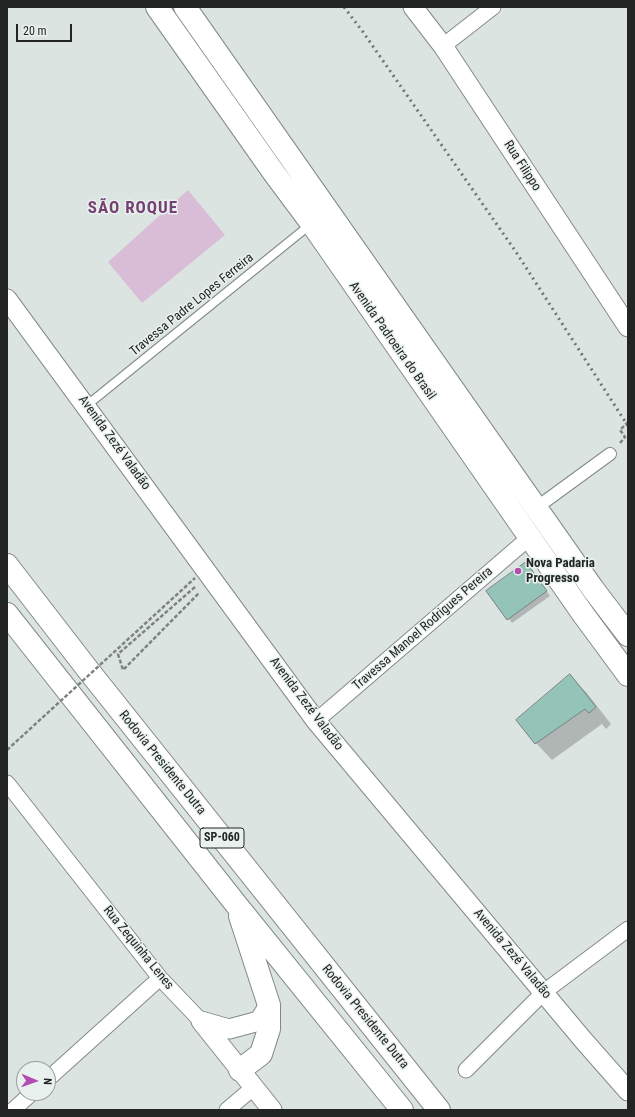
<!DOCTYPE html>
<meta charset="utf-8">
<style>
body{margin:0}
#map{position:relative;width:635px;height:1117px;overflow:hidden;background:#dce4e2;font-family:"Roboto Condensed",sans-serif}
canvas{display:block}
.frame{position:absolute;inset:0;border:8px solid #222524;pointer-events:none}
.north{position:absolute;left:16px;top:1061px;width:40px;height:40px;box-sizing:border-box;background:#e9f1ef;border:1px solid #999f9e;border-radius:50%;rotate:92deg;font-size:11px;font-weight:700;line-height:16px;text-align:center;color:#222524}
.north::after{content:'';display:block;margin:auto;width:14px;height:18px;background:#b44db1;clip-path:polygon(50% 0,100% 100%,50% 72%,0 100%)}
.scale{position:absolute;left:16px;top:24px;width:56px;height:18px;box-sizing:border-box;border:2px solid #222524;border-top:0;padding-left:5px;font-size:12px;line-height:14px;white-space:nowrap;color:#222524;-webkit-text-stroke:3px #e9f1ef;paint-order:stroke}
</style>
<div id="map">
<canvas width="635" height="1117"></canvas>
<div class="frame"></div>
<div class="north">N</div>
<div class="scale">20 m</div>
</div>
<script>
const ctx = document.querySelector('canvas').getContext('2d');
ctx.lineJoin = 'round';
function paint(path, color) {
  ctx.fillStyle = color;
  ctx.fill(path, 'evenodd');
}
function strokePath(path, color, width, dash) {
  ctx.strokeStyle = color;
  ctx.lineWidth = width;
  ctx.lineCap = dash ? 'butt' : 'round';
  ctx.setLineDash(dash || []);
  ctx.stroke(path);
}
function drawText(font, color, halo, rows, align = 'center') {
  ctx.font = font + ' "Roboto Condensed",sans-serif';
  ctx.lineWidth = 3;
  ctx.setLineDash([]);
  ctx.textBaseline = 'middle';
  ctx.strokeStyle = halo;
  ctx.fillStyle = color;
  for (const [text, x, y, turn = 0] of rows) {
    ctx.save();
    ctx.translate(x, y);
    ctx.rotate((+turn || 0) * Math.PI / 180);
    ctx.textAlign = isNaN(turn) ? turn : align;
    if (halo) ctx.strokeText(text, 0, 0);
    ctx.fillText(text, 0, 0);
    ctx.restore();
  }
}
const green = new Path2D(`
 M188,190L225,235L142,303L108,262Z`);
const shadow = new Path2D(`
 M526,564L550,596L512,623L488,591Z
 M570,676L586,692L611,724L606,729L602,724L552,760L536,743L517,720Z`);
const building = new Path2D(`
 M526,562L547,591L507,620L486,591Z
 M570,674L596,707L589,713L585,709L535,744L516,720Z`);
const path = new Path2D(`
 M620,443L625,437L620,430L628,422
 M195,587L118,654L123,670L199,593`);
const service = new Path2D(`
 M86,406L311,224`);
const pedestrian = new Path2D(`
 M536,508L610,454`);
const minor = new Path2D(`
 M443,46L493,7
 M316,721L530,537
 M7,783L160,978L201,1021
 M466,1070L544,992L628,929
 M48,1079L160,978
 M13,1110L32,1093
 M227,1110L254,1087`);
const tertiary = new Path2D(`
 M413,7L443,46L628,327
 M7,299L316,721L584,1041L628,1091
 M201,1021L272,1110
 M201,1021L229,1029L259,1021L269,1005`);
const secondary = new Path2D(`
 M157,7L274,173L312,224L583,614L628,675
 M185,7L593,589L628,635`);
const motorway = new Path2D(`
 M7,565L92,675L439,1110
 M7,614L235,903L402,1110
 M240,916L269,1005V1029L261,1054L240,1070`);
const rail = new Path2D(`
 M344,7L363,32L516,252L628,426`);
const pathBridge = new Path2D(`
 M7,750L195,578`);
const markers = [
 [518,571,4,"#b44db1"]
];
const shields = [
 [222,838,44]
];
const shieldNames = [
 ["SP-060",222,838]
];
const streetNames = [
 ["Rua Filippo",522,166,57],
 ["Travessa Padre Lopes Ferreira",192,305,-39],
 ["Avenida Padroeira do Brasil",392,341,55],
 ["Avenida Zezé Valadão",114,443,54],
 ["Travessa Manoel Rodrigues Pereira",423,629,-41],
 ["Avenida Zezé Valadão",306,704,53],
 ["Rodovia Presidente Dutra",162,763,51],
 ["Rua Zequinha Lenes",138,948,51],
 ["Avenida Zezé Valadão",512,954,50],
 ["Rodovia Presidente Dutra",365,1017,51]
];
const poiNames = [
 ["Nova Padaria",526,564],
 ["Progresso",526,579]
];
const districtNames = [
 ["SÃO ROQUE",133,209]
];
paint(green, '#d9bdd6');
paint(shadow, '#0003');
paint(building, '#94c3b8');
strokePath(building, '#7a807f', 1);
strokePath(service, '#838a88', 10);
strokePath(pedestrian, '#838a88', 14);
strokePath(minor, '#838a88', 17);
strokePath(tertiary, '#838a88', 21);
strokePath(secondary, '#838a88', 24);
strokePath(motorway, '#838a88', 24);
strokePath(path, '#7d8381', 2.5, [4, 2]);
strokePath(service, '#fff', 8);
strokePath(pedestrian, '#fff', 12);
strokePath(minor, '#fff', 15);
strokePath(tertiary, '#fff', 19);
strokePath(secondary, '#fff', 22);
strokePath(motorway, '#fff', 22);
strokePath(rail, '#707574', 3, [2, 4]);
strokePath(pathBridge, '#7d8381', 2.5, [4, 2]);
for (const [x, y, r, color] of markers) {
  const dot = new Path2D();
  dot.arc(x, y, r, 0, 2 * Math.PI);
  ctx.fillStyle = color;
  ctx.fill(dot);
  strokePath(dot, '#e9f1ef', 1.5);
}
for (const [x, y, w] of shields) {
  const box = new Path2D();
  box.roundRect(x - w / 2, y - 10, w, 20, 3);
  ctx.fillStyle = '#e9f1ef';
  ctx.fill(box);
  strokePath(box, '#222524', 1);
}
drawText('bold 12px', '#222524', null, shieldNames);
drawText('13px', '#222524', '#e9f1ef', streetNames);
drawText('bold 13px', '#222524', '#e9f1ef', poiNames, 'left');
ctx.letterSpacing = '1px';
drawText('bold 17px', '#754172', '#e9f1ef', districtNames);
ctx.letterSpacing = '0px';
</script>
